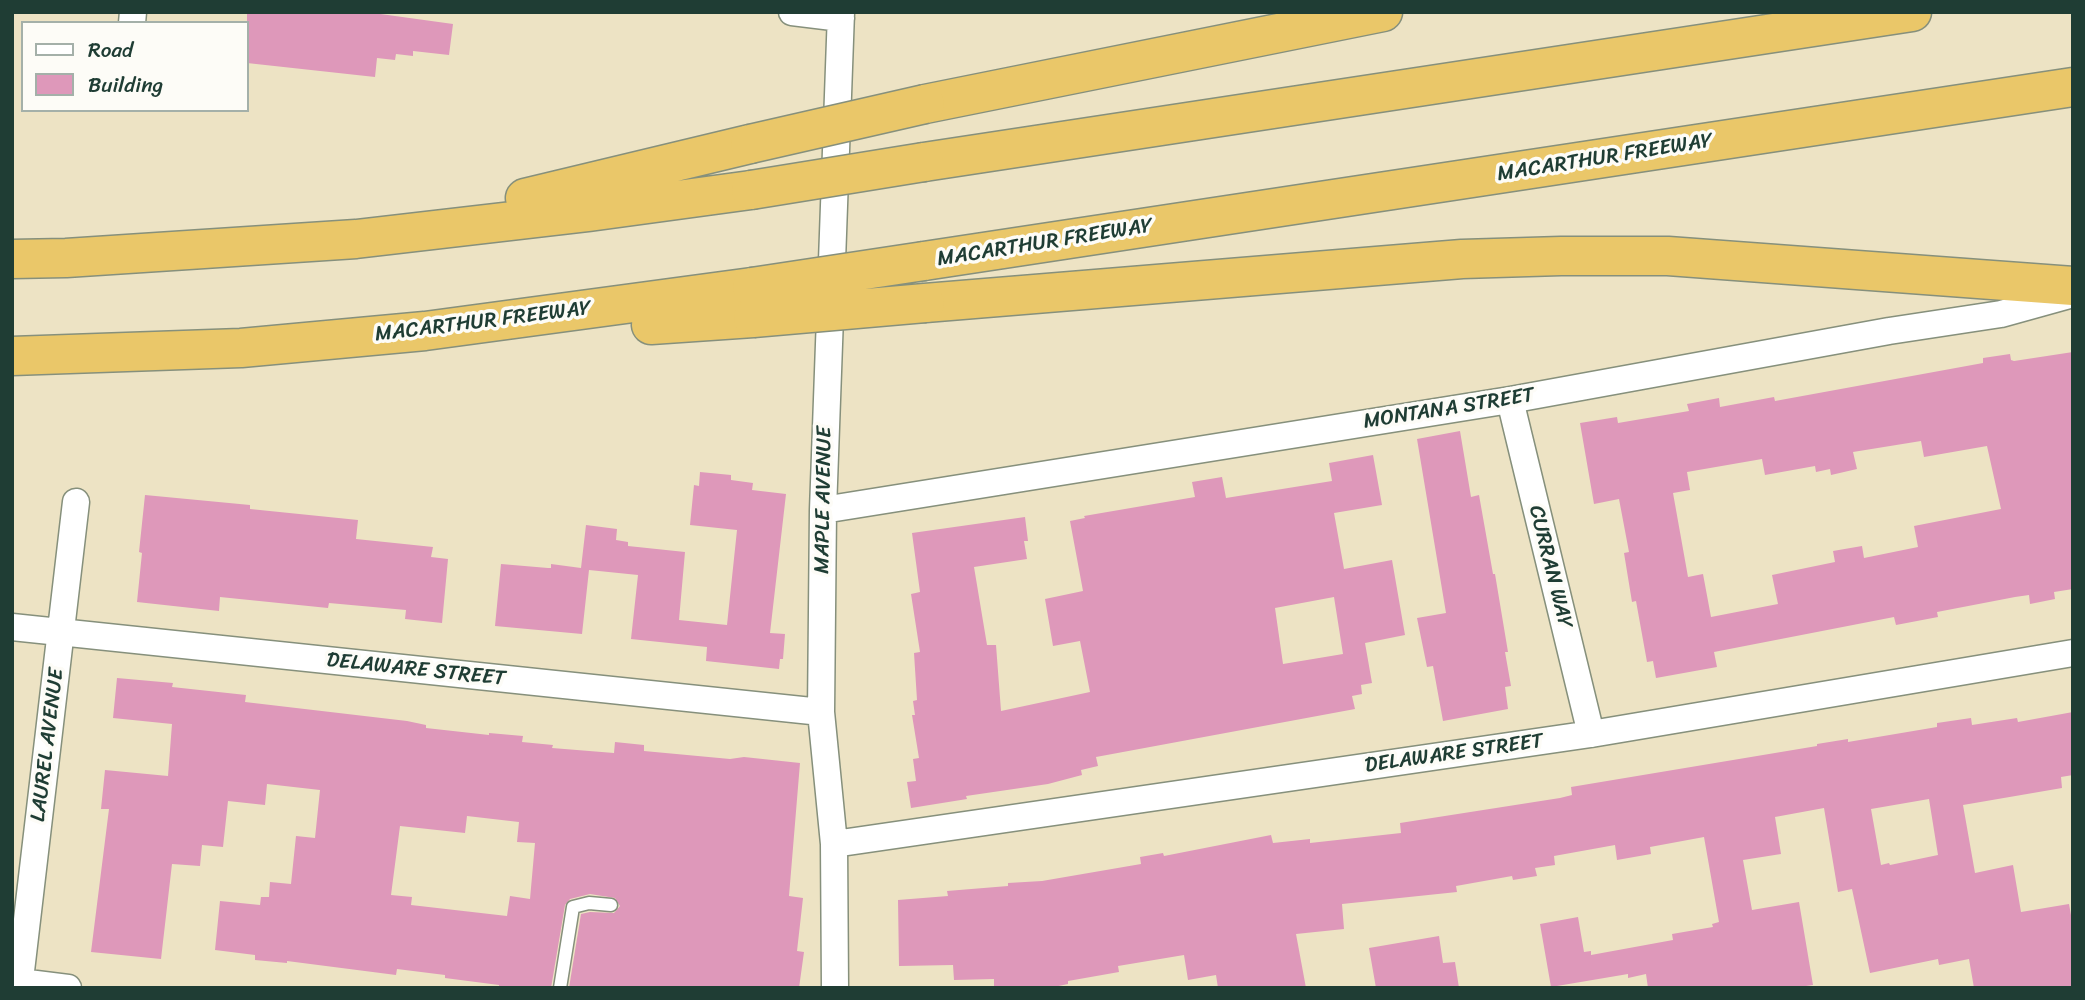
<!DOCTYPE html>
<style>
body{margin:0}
#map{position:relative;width:2085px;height:1000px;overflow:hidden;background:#ede3c4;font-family:Sriracha,sans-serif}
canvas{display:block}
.frame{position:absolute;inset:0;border:14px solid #1f3d34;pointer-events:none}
.legend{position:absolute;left:21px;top:21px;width:228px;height:91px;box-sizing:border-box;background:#fdfcf7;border:2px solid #a4b0a9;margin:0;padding:9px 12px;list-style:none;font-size:21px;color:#1f3d34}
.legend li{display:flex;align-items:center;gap:14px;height:35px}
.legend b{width:35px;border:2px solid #a4b0a9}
</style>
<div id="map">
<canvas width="2085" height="1000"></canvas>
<div class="frame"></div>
<ul class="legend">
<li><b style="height:9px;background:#fff"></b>Road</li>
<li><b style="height:19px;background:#de98ba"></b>Building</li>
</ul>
</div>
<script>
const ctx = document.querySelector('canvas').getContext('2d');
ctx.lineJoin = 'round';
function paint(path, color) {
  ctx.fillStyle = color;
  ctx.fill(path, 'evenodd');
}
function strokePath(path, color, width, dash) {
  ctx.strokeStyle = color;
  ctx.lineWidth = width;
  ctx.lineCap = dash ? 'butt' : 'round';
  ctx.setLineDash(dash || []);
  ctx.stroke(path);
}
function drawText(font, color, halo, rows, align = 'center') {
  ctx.font = font + ' Sriracha,sans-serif';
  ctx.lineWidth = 7;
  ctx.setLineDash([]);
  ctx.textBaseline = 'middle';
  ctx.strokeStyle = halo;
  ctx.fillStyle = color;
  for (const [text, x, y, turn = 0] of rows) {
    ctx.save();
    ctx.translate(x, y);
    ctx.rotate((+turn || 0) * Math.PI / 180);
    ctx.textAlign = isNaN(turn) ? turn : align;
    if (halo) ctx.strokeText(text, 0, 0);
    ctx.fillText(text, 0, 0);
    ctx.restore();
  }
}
const building = new Path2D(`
 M247,12H366L453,24L449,55L413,51V56L396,54L395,60L377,58L375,77L247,63Z
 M2073,352V589L2054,592L2055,599L2030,604L2029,595L2015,597L1937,612L1938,617L1896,625L1894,617L1714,652L1717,667L1656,678L1653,661L1647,662L1636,601L1632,602L1624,553L1629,552L1619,499L1594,504L1580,423L1617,417L1618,423L1689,411L1687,404L1719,398L1720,407L1774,397L1775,401L1983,363V358L2010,354L2011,360L2014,361ZM1921,441L1924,457L1987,446L2001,509L1914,526L1918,547L1864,558L1862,546L1833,551L1835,562L1772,575L1778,604L1711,617L1703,574L1688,577L1673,493L1690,490L1687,472L1762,459L1765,475L1815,466L1816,472L1830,469L1831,475L1857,469L1853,452Z
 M1460,431L1471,497L1479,495L1493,574H1495L1508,652H1505L1511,686L1505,687L1508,709L1443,721L1433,666L1427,667L1417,618L1446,613L1417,439Z
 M1373,455L1382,505L1334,513L1344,569L1392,560L1405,635L1365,643L1372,683L1361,685L1362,694L1352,696L1355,709L1096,757L1098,766L1081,770L1082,775L1048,784L966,796L967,799L911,808L907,782L916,781L913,759L919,758L912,715H915L913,701L917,700L914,653L920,652L911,594L920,592L912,533L1025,517L1028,541H1024L1027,559L974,567L987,645H996L1001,711L1090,692L1080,641L1053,646L1045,599L1083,591L1070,521L1085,518L1084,516L1195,497L1192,482L1222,477L1226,498L1332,481L1329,463ZM1334,597L1343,654L1283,664L1275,608Z
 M700,472L731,475V480L753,483L752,490L786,494L770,633L785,634L783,659H780L779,669L706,661L707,647L631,639L638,575L589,570L582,634L495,626L501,564L548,568H551V564L581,568L586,525L617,529L616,540L628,542V546L685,552L679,620L727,625L737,530L690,525L694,485L699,486Z
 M145,495L250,505V509L358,520L356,539L433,547L431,557L448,559L442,623L405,619L406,610L329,603L328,608L220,597L219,611L137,602L142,553L139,552Z
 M117,678L173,683L172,687L246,695L245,702L407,721L426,725V728L489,735V733L523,736L522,742L553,745L552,748L614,753L615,742L644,745V751L730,759L744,757L800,763L789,896L803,898L797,951L804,952L799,988H569L581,914L590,912L614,913L620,906L615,898L590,894L570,899L565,905L551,988H499V985L445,978V975L397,969L396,975L287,961V963L255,960V955L215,950L220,901L260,905L261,897H269L270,882L291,884L296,836L315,838L320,790L267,784L265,805L228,801L223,847L202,845L200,866L172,864L161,959L91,952L109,809H101L105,770L168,776L172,724L113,718ZM467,816L519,822L517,842L535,843L530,899L510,896L507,916L411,905L412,897L391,895L400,826L465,833Z
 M2073,712V775L2061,777L2062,788L1963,805L1975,873L2013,865L2021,912L2069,904L2073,926V988H1974L1969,959L1939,965L1938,959L1870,973L1852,889L1838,892L1824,808L1775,817L1781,854L1743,860L1752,910L1799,902L1813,985L1792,988H1648L1646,974L1628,978V974L1551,987L1540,924L1578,917L1584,952L1591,951V955L1673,940L1672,934L1713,927L1712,924L1719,922L1704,837L1650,847L1651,854L1617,860L1615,845L1554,856L1555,865L1535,868L1537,876L1513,880L1512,876L1456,886L1457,892L1342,904L1344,929L1296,934L1306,988H1218L1216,975L1188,980L1184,955L1118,966L1119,972L1068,981V984L1049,988H994V979L954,980L953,965L899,966L898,900L948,896L947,891L1008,886V883L1042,881L1141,864L1140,857L1163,853L1164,856L1271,835L1273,843L1310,839V843L1401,833L1400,823L1560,798L1572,795L1571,787L1817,746V744L1848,739V742L1937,727V723L1971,718L1972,725L2017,718L2018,722ZM1929,799L1938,855L1890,865L1889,863L1881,865L1871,809Z
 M1439,936L1443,963L1455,962L1459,988H1376L1369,948Z`);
const service = new Path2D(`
 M560,988L573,907L589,903L611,905`);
const minor = new Path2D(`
 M792,12L841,18
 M132,23L133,12
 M1510,400L1591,734
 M823,510L1510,400L1889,331L2001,314L2073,294
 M12,627L821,712
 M834,844L1591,734L2073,653
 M12,981L68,988
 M19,988L76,502
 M835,988L834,844L821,712L823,510L841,12`);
const motorway = new Path2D(`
 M925,104L1383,12
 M924,162L1912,12
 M525,198L750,144
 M12,259L66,258L356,239L589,212L751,190
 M924,261L2073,87
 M925,303L1462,259L1561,256H1668L2073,286
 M651,325L753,318
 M12,356L241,348L425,331L752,287`);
const motorwayBridge = new Path2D(`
 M750,144L925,104
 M751,190L924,162
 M752,287L924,261
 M753,318L925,303`);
const streetNames = [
 ["MACARTHUR FREEWAY",1605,158,-9],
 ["MACARTHUR FREEWAY",1045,243,-9],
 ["MACARTHUR FREEWAY",483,322,-7],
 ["MONTANA STREET",1449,409,-9],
 ["MAPLE AVENUE",824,500,-89],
 ["CURRAN WAY",1550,567,76],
 ["DELAWARE STREET",416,670,6],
 ["LAUREL AVENUE",48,745,-83],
 ["DELAWARE STREET",1454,754,-8]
];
paint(building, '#de98ba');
strokePath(service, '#86907c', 15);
strokePath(minor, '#86907c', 29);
strokePath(motorway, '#86907c', 41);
strokePath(service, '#fff', 12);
strokePath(minor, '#fff', 26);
strokePath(motorway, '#eac769', 38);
strokePath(motorwayBridge, '#86907c', 41, []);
strokePath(motorwayBridge, '#eac769', 38);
drawText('21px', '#1f3d34', '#fdfcf7', streetNames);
</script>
